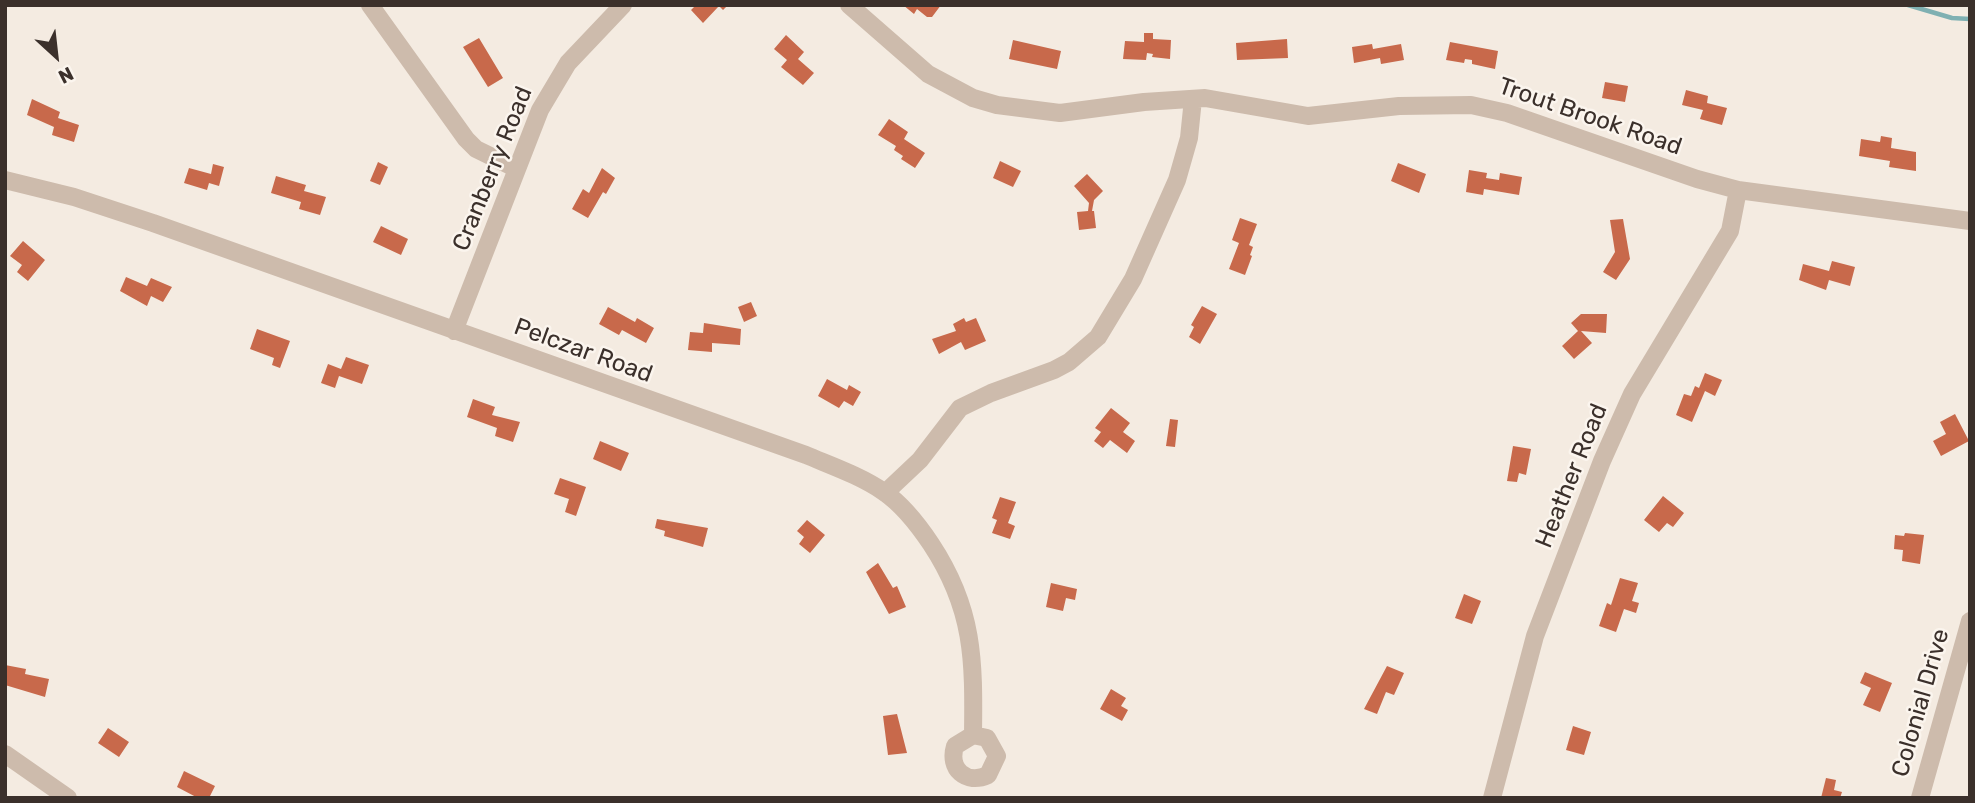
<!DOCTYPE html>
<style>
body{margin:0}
#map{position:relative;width:1975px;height:803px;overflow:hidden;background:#f4ebe1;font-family:Rubik,sans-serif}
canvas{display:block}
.frame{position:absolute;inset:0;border:7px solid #3b302b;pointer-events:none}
.north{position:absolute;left:21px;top:21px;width:70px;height:70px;-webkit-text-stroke:5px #fbf5ee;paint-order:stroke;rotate:153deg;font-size:19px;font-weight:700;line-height:28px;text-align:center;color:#3b302b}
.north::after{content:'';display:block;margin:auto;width:24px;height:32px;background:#3b302b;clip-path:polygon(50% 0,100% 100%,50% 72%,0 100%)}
</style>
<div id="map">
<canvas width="1975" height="803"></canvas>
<div class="frame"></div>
<div class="north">N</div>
</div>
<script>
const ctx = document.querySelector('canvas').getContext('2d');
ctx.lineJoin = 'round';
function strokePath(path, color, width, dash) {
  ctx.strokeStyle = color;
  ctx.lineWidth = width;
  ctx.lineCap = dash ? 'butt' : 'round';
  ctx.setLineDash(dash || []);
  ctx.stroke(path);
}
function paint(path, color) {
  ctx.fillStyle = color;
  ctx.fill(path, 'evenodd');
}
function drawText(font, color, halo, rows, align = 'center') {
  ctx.font = font + ' Rubik,sans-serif';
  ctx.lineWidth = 5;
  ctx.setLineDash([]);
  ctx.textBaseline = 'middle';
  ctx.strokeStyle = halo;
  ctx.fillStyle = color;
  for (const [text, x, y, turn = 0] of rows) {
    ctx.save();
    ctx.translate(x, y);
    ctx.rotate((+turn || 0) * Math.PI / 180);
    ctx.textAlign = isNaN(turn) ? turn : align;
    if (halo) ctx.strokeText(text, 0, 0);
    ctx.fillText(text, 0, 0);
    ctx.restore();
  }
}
const stream = new Path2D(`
 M1908,5L1952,18L1970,19`);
const building = new Path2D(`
 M696,5H728L723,10L719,6L703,23L691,10Z
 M903,5H941L932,17H927L917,9L914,14Z
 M1144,33H1153V39L1171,40L1170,59L1152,57L1153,54L1147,53L1146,60L1123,59L1125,41L1144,42Z
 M786,35L804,52L798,59L814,73L803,85L781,67L787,60L774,49Z
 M479,38L503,78L488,87L463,47Z
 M1287,39L1288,58L1237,60L1236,43Z
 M1013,40L1061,51L1057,69L1009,59Z
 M1450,42L1498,51L1495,69L1472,64V60L1465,59L1464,63L1446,60Z
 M1372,44L1373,49L1401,44L1404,60L1381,64L1380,58L1354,63L1352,47Z
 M1605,82L1628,86L1625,102L1602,98Z
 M1686,90L1708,96L1707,103L1727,108L1722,125L1700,119L1703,110L1682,105Z
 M32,99L60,112L58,118L79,125L74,142L52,135L54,127L27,115Z
 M889,119L908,132L904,139L925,153L915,168L901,159L903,156L894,150L896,146L878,135Z
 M1881,136L1892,138L1891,148L1916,152V171L1889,167L1890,161L1859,156L1861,139L1880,142Z
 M1000,161L1021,171L1013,187L993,178Z
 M378,162L388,167L380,185L370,181Z
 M1398,163L1426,174L1419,193L1391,181Z
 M213,164L224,167L219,186L209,183L207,190L184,183L189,168L211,174Z
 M602,168L615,178L606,194L603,192L588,218L572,209L583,189L589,193Z
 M1469,170L1487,173L1486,178L1499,180L1500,173L1522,177L1519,195L1484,189L1483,195L1466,192Z
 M1087,174L1103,191L1094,200L1092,211H1094L1096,228L1079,230L1077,212L1088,211L1089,203L1074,186Z
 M276,176L306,185L304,191L326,197L320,215L299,209L301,202L271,193Z
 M1240,218L1257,224L1249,245L1253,247L1250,255L1252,256L1245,275L1229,269L1239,243L1232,240Z
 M1623,219L1630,259L1616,280L1603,272L1615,252L1610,220Z
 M381,226L408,239L401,255L373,242Z
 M23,241L45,260L28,281L17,272L22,265L10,256Z
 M1832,261L1855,267L1850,286L1829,280L1826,290L1799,280L1803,264L1829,271Z
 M126,277L147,286L151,278L172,287L163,302L151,296L147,306L120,291Z
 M751,302L757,316L744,322L738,307Z
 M1202,306L1217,314L1200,344L1189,337L1194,327L1191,325Z
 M608,307L635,322L637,318L654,328L646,343L622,330L619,335L599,324Z
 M1581,314H1607L1606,333L1581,331L1592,343L1574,359L1562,346L1578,331L1571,323Z
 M964,318L966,322L976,318L986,341L965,350L961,342L939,354L932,339L956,331L953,324Z
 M704,323L741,329L740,345L712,343V352L688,350L690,332L703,333Z
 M257,329L290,341L280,368L272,365L274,358L250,349Z
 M346,357L369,365L362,384L339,376L335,388L321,383L328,364L341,369Z
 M1705,373L1722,380L1715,396L1705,391L1692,422L1676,415L1684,394L1691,396L1695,386L1699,388Z
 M827,379L847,390L849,385L861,392L853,406L844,401L839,408L818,396Z
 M473,399L495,407L492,415L520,422L513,442L495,436L497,428L467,417Z
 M1111,408L1130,423L1123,432L1135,441L1127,453L1110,440L1103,448L1094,441L1101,432L1095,428Z
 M1955,414L1969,441L1941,456L1933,441L1946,434L1940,422Z
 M1170,419L1178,420L1175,447L1166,446Z
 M600,441L629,453L621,471L593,459Z
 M1513,446L1531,449L1526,475L1519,473L1517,482L1507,481Z
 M560,478L586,487L576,516L565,512L569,499L554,494Z
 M1663,496L1684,513L1673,527L1667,523L1659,532L1644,520Z
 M1000,497L1016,502L1008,523L1015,526L1010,539L992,533L997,520L992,518Z
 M657,519L708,528L703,547L664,536L665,531L655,528Z
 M807,520L825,535L810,553L799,544L804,537L797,531Z
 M1905,533L1924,535L1920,564L1902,561L1903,550L1894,549L1895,535L1904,536Z
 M878,563L893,588L897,586L906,607L889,614L866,572Z
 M1620,578L1638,583L1632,601L1639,603L1636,613L1624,609L1616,632L1599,626L1607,603L1611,605Z
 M1051,583L1077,589L1075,600L1066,598L1063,611L1046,607Z
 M1464,594L1481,601L1472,624L1455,618Z
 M5,665L26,669L25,674L49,679L45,697L5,685Z
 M1387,666L1404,673L1394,695L1386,692L1377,714L1364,709Z
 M1865,672L1892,683L1880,712L1863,705L1871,688L1860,683Z
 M1111,689L1126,698L1121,706L1128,710L1122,721L1100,709Z
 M897,714L907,753L888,755L883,716Z
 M1573,726L1591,732L1584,755L1566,750Z
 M108,728L129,742L119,757L98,743Z
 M184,771L215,786L209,798H198L177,787Z
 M1826,778L1836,780L1834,790L1842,792L1840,798H1821Z`);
const minor = new Path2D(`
 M370,5L466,139L476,149L517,169
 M849,5L928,74L973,98L997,105L1060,113L1144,102L1205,98L1308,116L1399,106L1471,105L1507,113L1697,179L1738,190L1970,221
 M5,180L74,197L153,223L806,455C832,466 861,476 884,492C903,505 919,526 931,544C974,609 974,660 973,735L987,738L997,756L988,775C966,785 948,769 955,746L973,735
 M454,331L540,110L568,63L623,5
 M885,493L920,460L960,408L991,393L1054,370L1069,362L1098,337L1133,279L1177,180L1189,138L1193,99
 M5,754L68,798
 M1492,798L1535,636L1602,461L1632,394L1730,231L1738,190
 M1920,798L1970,621`);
const streetNames = [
 ["Trout Brook Road",1590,117,19],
 ["Cranberry Road",493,169,-68],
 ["Pelczar Road",583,351,20],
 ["Heather Road",1572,476,-68],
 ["Colonial Drive",1921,703,-74]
];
strokePath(stream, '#7fb0b2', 4.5);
paint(building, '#c8694b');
strokePath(minor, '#cdbbac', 18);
drawText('24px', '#3b302b', '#fbf5ee', streetNames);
</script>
